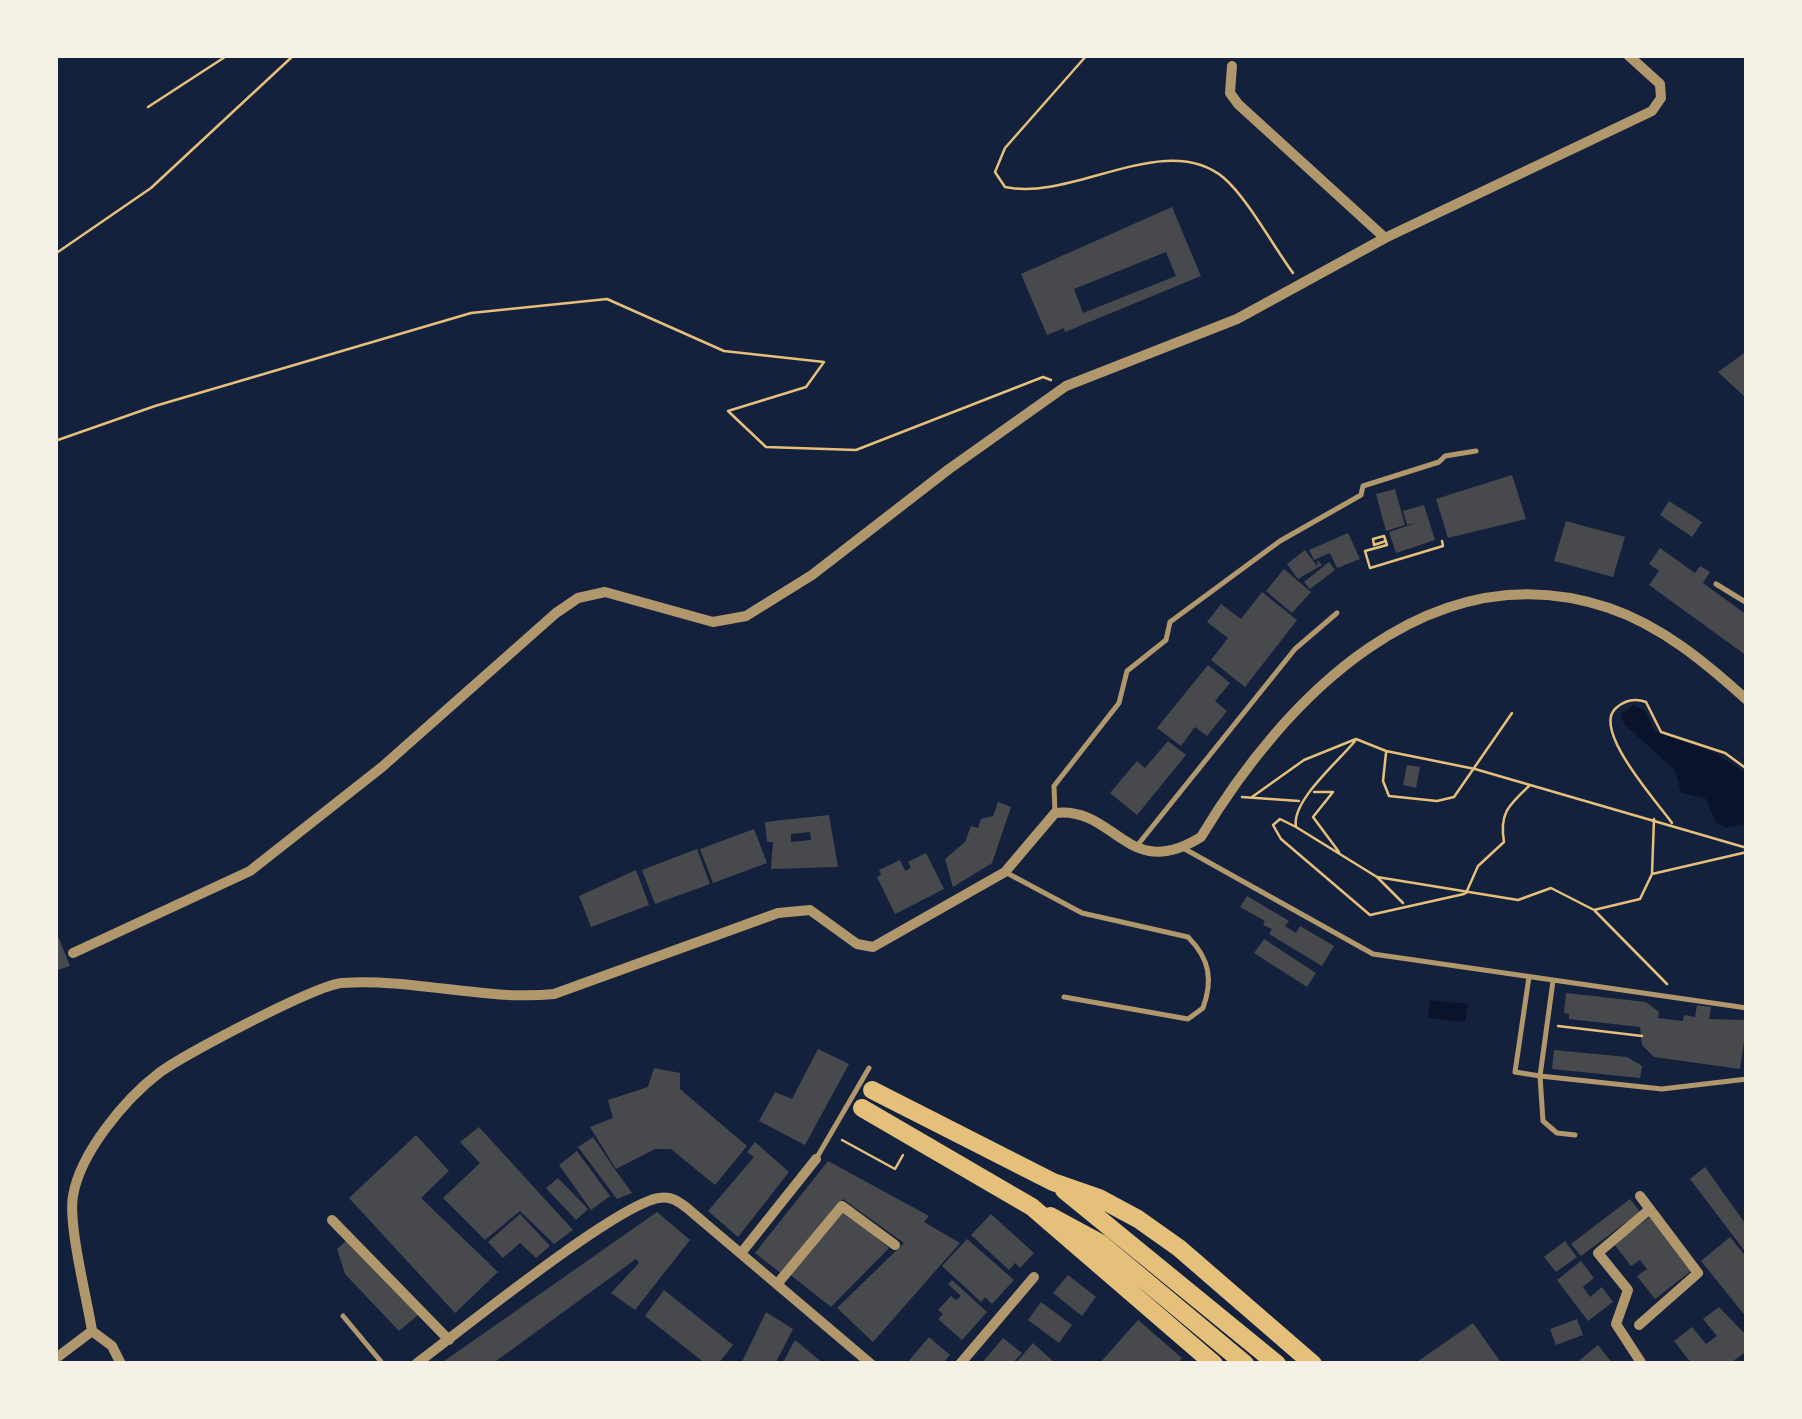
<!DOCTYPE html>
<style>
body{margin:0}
#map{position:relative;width:1802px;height:1419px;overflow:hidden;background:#14213d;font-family:"Roboto Serif",serif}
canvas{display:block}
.frame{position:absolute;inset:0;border:58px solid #f6f1e7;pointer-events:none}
</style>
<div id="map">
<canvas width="1802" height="1419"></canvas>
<div class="frame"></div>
</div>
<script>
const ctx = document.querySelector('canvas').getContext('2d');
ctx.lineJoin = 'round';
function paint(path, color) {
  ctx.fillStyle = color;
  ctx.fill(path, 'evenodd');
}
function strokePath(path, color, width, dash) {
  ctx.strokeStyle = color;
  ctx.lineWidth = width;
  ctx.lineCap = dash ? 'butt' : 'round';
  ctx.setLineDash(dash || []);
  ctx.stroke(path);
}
const water = new Path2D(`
 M1634,705L1645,711L1655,731L1715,753L1744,772L1747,824L1725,828L1716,822L1705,798L1681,793L1675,770L1624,724L1621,714Z
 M1430,1000L1468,1004L1465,1022L1428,1018Z`);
const building = new Path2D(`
 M1172,207L1201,276L1065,332L1064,328L1047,335L1021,274ZM1166,252L1176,276L1083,313L1074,289Z
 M1747,351V399L1718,372Z
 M1512,475L1526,519L1448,538L1436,499Z
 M1395,489L1405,525L1386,531L1376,494Z
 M1669,501L1702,522L1692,537L1660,515Z
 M1424,505L1435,540L1396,553L1389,532L1416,523L1407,525L1403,511Z
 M1566,521L1625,537L1613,577L1554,561Z
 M1348,533L1360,559L1337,568L1330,553L1314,560L1309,550Z
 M1660,548L1695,573L1700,566L1710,572L1703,583L1747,615V656L1649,585L1659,571L1649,564Z
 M1305,550L1317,566L1318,560L1322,565L1298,579L1287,564Z
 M1329,562L1335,570L1310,589L1304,582Z
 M1284,569L1311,592L1292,613L1266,591Z
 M1262,592L1297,620L1245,687L1211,660L1228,638L1207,622L1221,604L1241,619Z
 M1208,665L1230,683L1215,701L1227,711L1207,736L1195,727L1181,746L1157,728Z
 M1168,741L1186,755L1137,815L1110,793L1137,761L1145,768Z
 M1407,765L1420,767L1416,788L1403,785Z
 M998,802L1011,807L992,863L953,887L945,859L965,842L971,826L978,828L981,819L993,816Z
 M829,815L838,867L771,869L773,842H767L765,822ZM810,832L811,840L791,842V834Z
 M754,829L767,863L713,883L700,849Z
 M697,849L710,884L655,904L642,870Z
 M926,853L944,889L895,914L877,877L881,875L879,870L900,860L905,871L911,868L908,862Z
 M636,870L649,905L591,927L579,896Z
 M1247,896L1289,921L1285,926L1296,933L1300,926L1334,946L1322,966L1269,934L1272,929L1263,925L1265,921L1240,907Z
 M55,929L70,966L55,971Z
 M1264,939L1316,973L1307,987L1254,953Z
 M1566,993L1646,1002L1659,1012L1658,1018L1683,1021L1684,1015L1695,1017L1697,1005L1711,1007L1709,1019L1747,1020L1740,1069L1654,1057L1642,1045L1640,1027L1569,1019V1014L1564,1013Z
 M818,1049L849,1064L805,1145L759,1121L775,1092L792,1099Z
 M1554,1050L1627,1057L1642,1066L1640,1078L1552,1069Z
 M654,1068L680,1073V1089L747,1146L715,1185L671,1149H655L616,1169L590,1127L613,1118L608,1100L648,1087Z
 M479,1127L573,1230L554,1244L520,1211L485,1240L443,1198L480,1163L460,1142Z
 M416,1135L449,1171L421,1198L498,1272L455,1313L349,1198Z
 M593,1137L614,1168L632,1193L617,1199L578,1147Z
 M755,1142L789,1172L738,1237L708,1211L754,1157L747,1152Z
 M577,1151L610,1196L591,1210L559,1165Z
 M828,1161L929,1216L924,1222L960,1243L873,1342L837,1308L904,1243L843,1199L783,1275L755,1253Z
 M1705,1167L1747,1226V1254L1690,1179Z
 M558,1178L588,1209L576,1220L546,1188Z
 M1630,1199L1640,1212L1581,1256L1571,1244Z
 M842,1208L889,1248L831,1307L788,1273Z
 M657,1212L690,1240L635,1310L611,1293L639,1263L636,1259L492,1364H440Z
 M520,1214L550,1246L536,1258L520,1243L503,1258L488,1242Z
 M991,1214L1034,1253L1020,1268L1015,1263L1009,1270L971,1235Z
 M1650,1217L1691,1271L1655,1299L1637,1276L1647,1269L1640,1260L1631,1266L1614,1244Z
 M1730,1237L1747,1258V1318L1701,1261Z
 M967,1239L1014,1280L992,1304L985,1297L981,1302L942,1266Z
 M347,1240L418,1315L399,1331L345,1274L337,1249Z
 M1565,1241L1577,1257L1556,1272L1544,1257Z
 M1581,1261L1594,1278L1583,1287L1590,1297L1602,1287L1613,1302L1588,1321L1557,1280Z
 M1068,1275L1096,1297L1082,1316L1053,1293Z
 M952,1280L987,1312L962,1340L938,1319L943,1314L938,1310L951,1296L956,1300L961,1296L948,1284Z
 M664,1290L733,1345L718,1364H706L645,1316Z
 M1041,1302L1072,1325L1059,1343L1028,1320Z
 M1719,1307L1747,1336V1351L1729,1364H1692L1674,1341L1692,1327L1706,1344L1717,1336L1703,1319Z
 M766,1312L793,1329L775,1364H741Z
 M1577,1319L1583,1335L1556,1345L1550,1329Z
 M1138,1320L1182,1358L1177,1364H1099Z
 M1473,1323L1502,1364H1414Z
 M929,1337L950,1355L942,1364H906Z
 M1003,1338L1022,1353L1012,1364H981Z
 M795,1340L824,1364H782Z
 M1033,1343L1056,1364H1015Z
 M1598,1345L1613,1364H1575Z`);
const path = new Path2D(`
 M1087,55L1005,148L995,172L1005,187C1072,202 1165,129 1224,178C1248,199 1273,246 1293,273
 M148,107L228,55
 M55,254L151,188L294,55
 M55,441L155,406L471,313L607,299L724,351L824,362L806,387L728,411L766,447L856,450L1043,377L1051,380
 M1386,541L1374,545L1373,539L1384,536L1387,545L1365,551L1370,568L1443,546L1442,541
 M1355,741C1338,762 1291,801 1296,827L1377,877L1403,903
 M1386,753L1383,781L1389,796L1437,801L1454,797L1512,713
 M1314,792H1333L1313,817L1339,852
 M1242,797L1299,801
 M1252,797L1304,760L1356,739L1386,751L1475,769L1747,848
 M1672,823C1657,802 1591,729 1616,708C1625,700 1635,698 1646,702L1661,732L1725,753L1747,769
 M1296,827L1280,819L1273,825L1281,839L1370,915L1464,894
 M1652,874L1747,852
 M1377,877L1518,900L1551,888L1594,910L1640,899L1652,874L1654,819
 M1466,893L1478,866L1504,842C1499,813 1509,805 1529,786
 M1595,911L1667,984
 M1558,1026L1642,1036
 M842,1140L895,1169L903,1155`);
const service = new Path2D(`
 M1716,584L1747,603
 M1055,813L1054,786L1119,703L1127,671L1166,640L1170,622L1280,541L1361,495L1363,486L1439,462L1445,456L1476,451
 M1136,847L1295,649L1337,613
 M1183,848L1373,954L1747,1008
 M1007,873L1082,913L1188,937C1210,959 1213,980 1203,1008L1188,1019L1064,997
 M1529,977L1515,1072L1540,1076L1553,981
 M1575,1135L1557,1133L1543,1121L1540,1076L1662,1089L1747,1079
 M816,1159L869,1068
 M343,1316L383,1364`);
const minor = new Path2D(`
 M1232,66L1230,93L1238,104L1385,238
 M73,953L250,871L382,767L556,613L578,598L605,592L713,622L746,616L812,575L949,469L1066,386L1237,319L1385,238L1652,111L1661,98L1660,84L1628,55
 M332,1220L449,1340
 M742,1252L816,1159
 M778,1283L842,1206L895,1245
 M1639,1325L1698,1273L1640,1196
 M92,1331L112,1346L121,1364
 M55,1359L92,1331C87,1298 68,1226 73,1196C80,1153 125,1099 159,1073C183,1055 316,985 342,983C413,978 484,1001 554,994L778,913L810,910L857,944L873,947L1005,872L1055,813C1116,806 1127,883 1201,837C1284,698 1430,548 1609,608C1662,626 1706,663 1747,700
 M416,1364C459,1332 617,1204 659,1198C671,1196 678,1201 687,1208L871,1364
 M960,1364L1034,1277
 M1642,1364L1616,1324L1628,1290L1598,1253L1650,1209`);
const primary = new Path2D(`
 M872,1090L1053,1182L1099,1198L1138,1219L1179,1248L1313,1364
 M862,1108L1032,1207L1214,1364
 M1064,1190L1277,1364
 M1050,1216L1100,1243L1245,1364`);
paint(water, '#0b132b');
paint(building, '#48494c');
strokePath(path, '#e5c07b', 2.5);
strokePath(service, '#b1986c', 5);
strokePath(minor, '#b1986c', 10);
strokePath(primary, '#e5c07b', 18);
</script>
